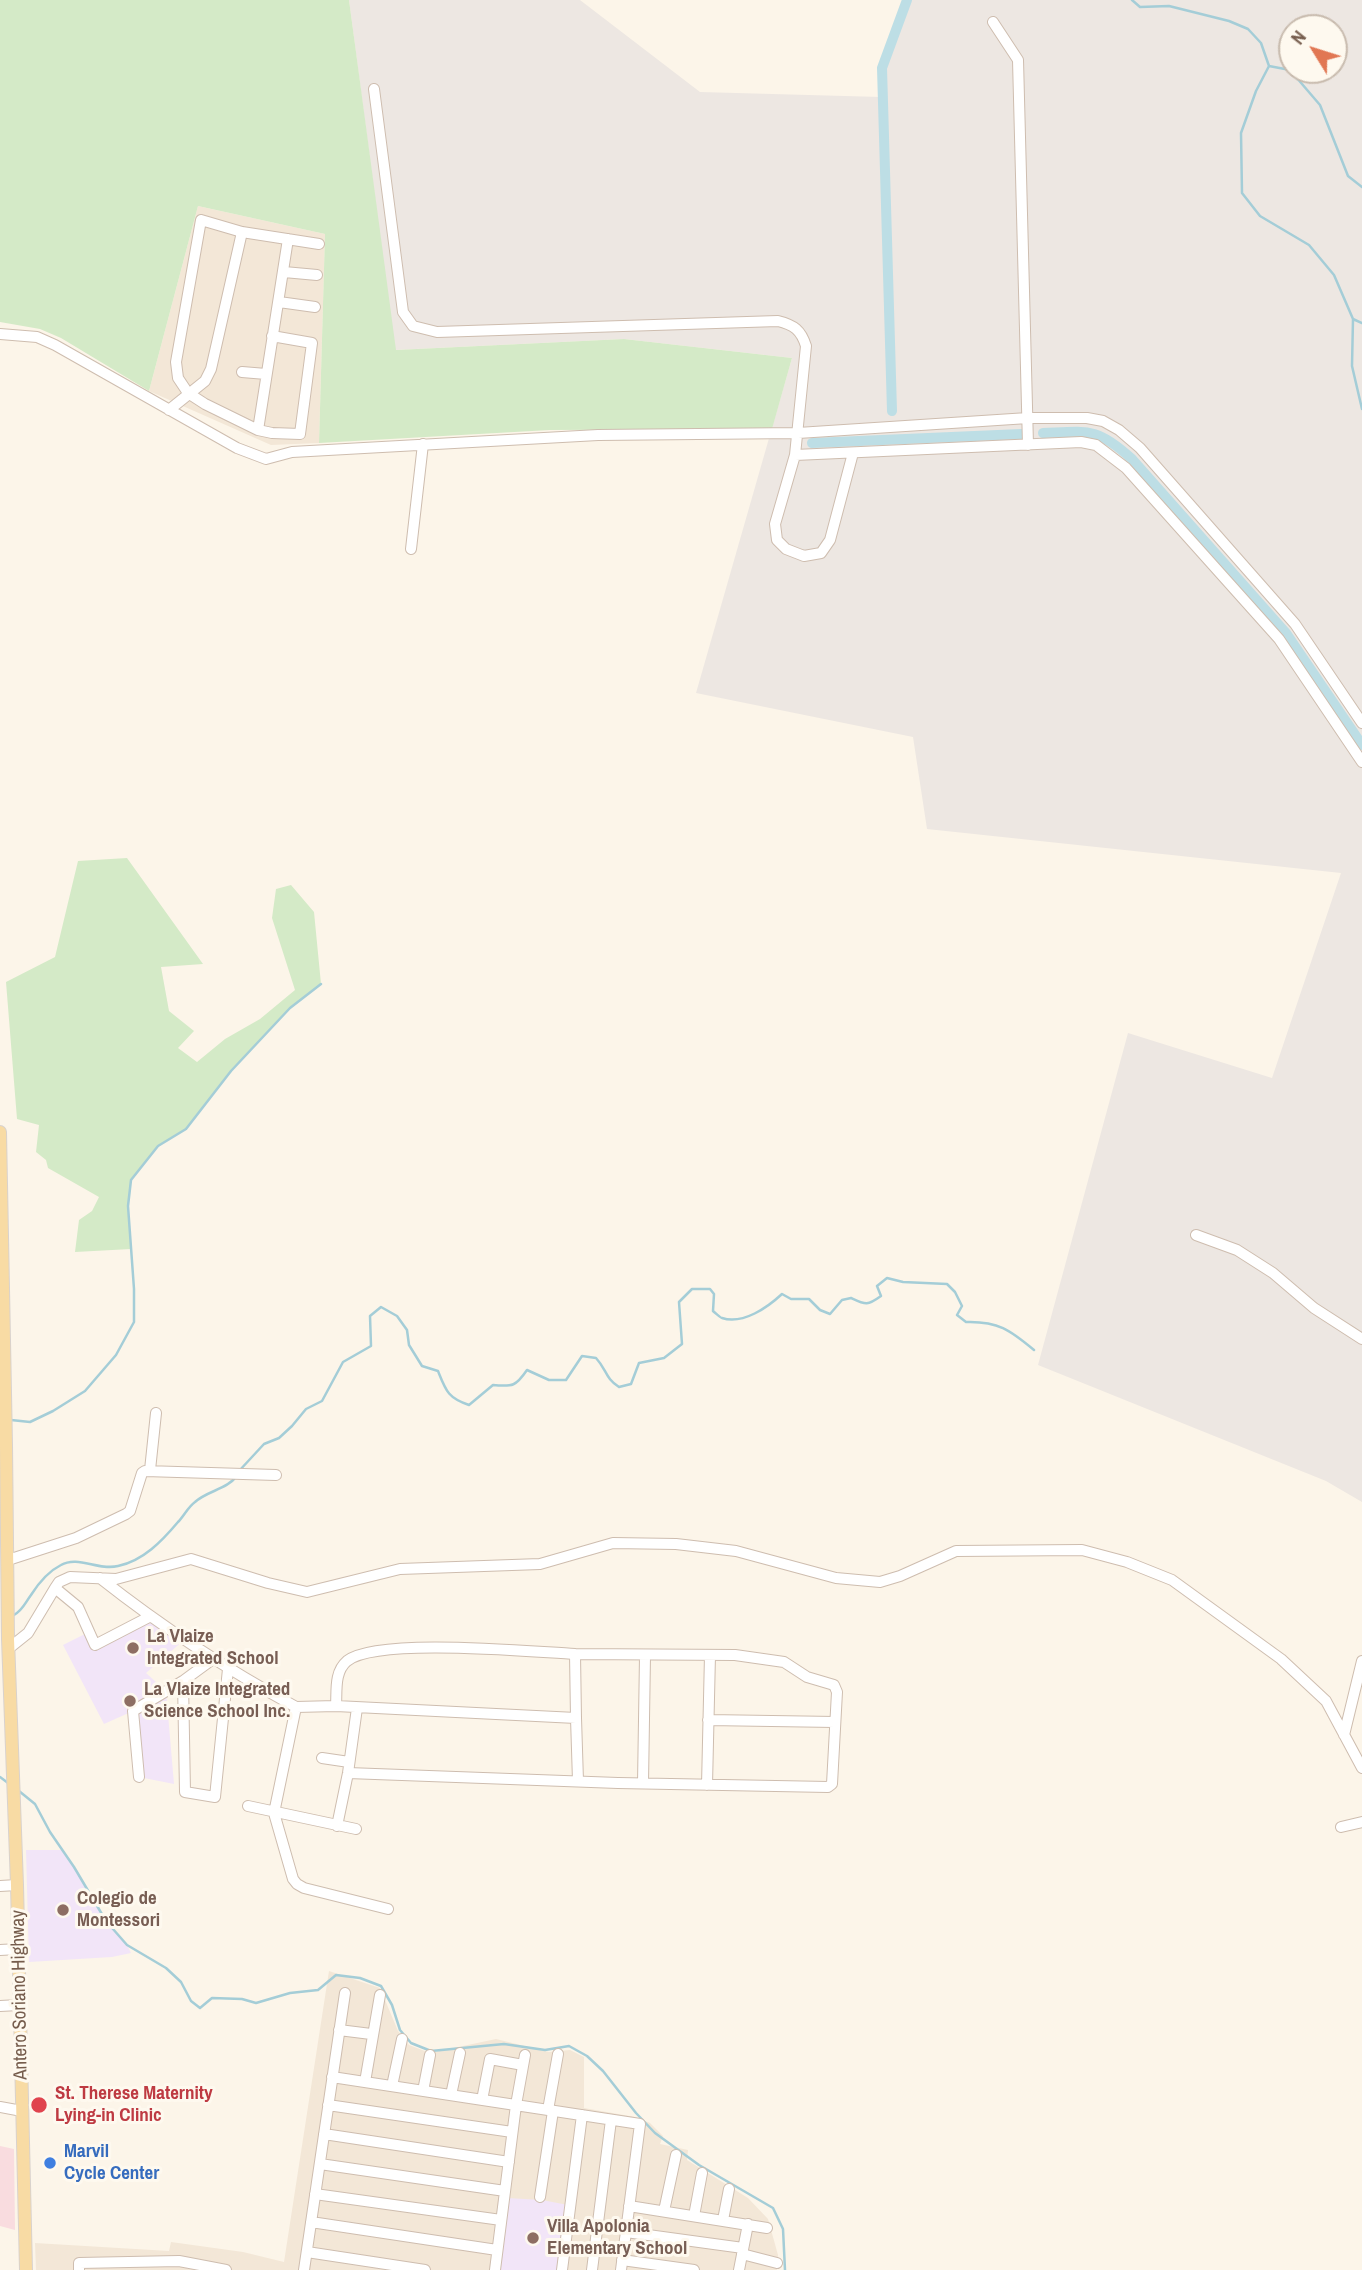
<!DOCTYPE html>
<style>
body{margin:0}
#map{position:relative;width:1362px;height:2270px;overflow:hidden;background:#fcf5e9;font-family:"Archivo Narrow",sans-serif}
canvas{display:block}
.north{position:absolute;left:1278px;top:14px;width:70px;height:70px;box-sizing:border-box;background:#fef9ef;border:2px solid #c8bbae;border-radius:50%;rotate:308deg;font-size:19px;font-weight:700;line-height:28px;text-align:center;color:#765d4d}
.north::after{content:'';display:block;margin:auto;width:24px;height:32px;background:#e17753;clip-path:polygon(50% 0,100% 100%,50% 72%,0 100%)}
</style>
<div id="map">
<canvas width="1362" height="2270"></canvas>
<div class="north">N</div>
</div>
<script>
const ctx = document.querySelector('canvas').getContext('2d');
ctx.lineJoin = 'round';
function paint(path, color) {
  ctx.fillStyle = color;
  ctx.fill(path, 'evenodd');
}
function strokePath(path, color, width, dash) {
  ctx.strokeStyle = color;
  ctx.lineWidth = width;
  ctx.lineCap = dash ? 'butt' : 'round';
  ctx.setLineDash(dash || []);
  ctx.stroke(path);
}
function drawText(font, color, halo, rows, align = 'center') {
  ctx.font = font + ' "Archivo Narrow",sans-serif';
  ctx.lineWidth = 6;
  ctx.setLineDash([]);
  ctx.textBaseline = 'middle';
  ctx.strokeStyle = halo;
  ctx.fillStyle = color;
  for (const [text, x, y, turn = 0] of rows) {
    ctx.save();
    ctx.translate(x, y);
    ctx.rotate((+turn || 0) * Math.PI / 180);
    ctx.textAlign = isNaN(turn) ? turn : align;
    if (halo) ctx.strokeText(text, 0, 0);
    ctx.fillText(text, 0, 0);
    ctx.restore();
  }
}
const residential = new Path2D(`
 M198,206L325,234L319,443L271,445L149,391Z
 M329,1971L380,1988L398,2031L409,2045L430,2053L496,2039L549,2052L570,2050L584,2057V2108L635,2117L650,2123L663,2136L660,2144L688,2150L687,2160L748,2198L768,2219L778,2255L777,2270H36L35,2243L169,2251L171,2242L243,2252L284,2262Z`);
const industrial = new Path2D(`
 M349,0H580L700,92L881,97L882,68L907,0H1362V1502L1326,1481L1038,1365L1128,1033L1272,1078L1341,873L927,829L913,737L696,693L792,358L624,339L395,350ZM1292,28H1334V70H1292Z`);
const education = new Path2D(`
 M149,1617L184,1640L146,1673L166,1691L174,1784L139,1777L133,1711L104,1724L63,1645L89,1632L95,1645Z
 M26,1850H63L106,1921L127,1945L131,1953L112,1957L29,1962Z
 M507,2198L542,2200L568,2205L561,2270H499Z`);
const medical = new Path2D(`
 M0,2146L14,2149L15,2230L0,2226Z`);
const green = new Path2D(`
 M0,0H349L396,350L624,339L792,358L772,429L550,430L319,443L325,234L198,206L149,391L61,338L40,329L0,322Z
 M127,858L203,964L161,967L169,1011L194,1031L178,1048L197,1062L225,1039L260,1019L295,990L272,918L276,889L291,885L314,912L321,984L290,1008L231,1071L186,1129L158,1146L131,1180L128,1206L131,1249L75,1252L79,1220L92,1211L99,1197L48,1168L46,1160L36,1152L39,1125L17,1119L6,982L55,957L78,861Z`);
const stream = new Path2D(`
 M1132,0L1140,7L1169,6L1229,21L1248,29L1261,43L1269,66L1256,91L1241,133L1242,193L1260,216L1309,245L1334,275L1353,319L1352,366L1362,409
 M1269,66L1290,70L1320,105L1348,176L1362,187
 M1353,319L1362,323
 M11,1420L30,1422L53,1411L85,1391L116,1355L134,1322V1289L128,1206L131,1180L158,1146L186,1129L231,1071L290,1008L321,984
 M239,1471L264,1444L279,1438L292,1426L306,1409L322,1401L343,1362L371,1346L370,1316L381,1307L397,1316L407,1330L409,1345L422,1366L438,1371C446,1391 448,1398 469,1405L493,1385C513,1387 516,1386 527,1370L549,1380H566L582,1356L596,1358C607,1370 605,1378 619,1387L631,1384L639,1363L664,1358L682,1344L679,1302L692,1289H710L714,1294L713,1311C714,1312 721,1318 722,1318C743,1325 768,1307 782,1294L791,1299H809L820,1310L830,1314L842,1300L851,1298C866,1305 867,1306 881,1296L877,1286L887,1278L903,1282L947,1284L955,1292L962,1306L957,1315L966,1322C998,1321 1010,1330 1034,1350
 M14,1615C23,1610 25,1603 31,1595C38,1584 49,1571 61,1565C78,1555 98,1571 118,1566C143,1561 162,1541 178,1522C184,1516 188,1507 195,1502C207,1491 227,1489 236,1477
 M0,1777L8,1783
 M19,1791L35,1804L50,1832L74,1867L106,1921L127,1945L166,1968L181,1982L191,2001L200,2008L212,1998L242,1999L256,2003L290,1993L318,1990L336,1975L360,1978L381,1986L392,2005L400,2030L411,2043L431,2051L504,2044L545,2050L569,2046L587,2056L603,2071L636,2113L655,2133L699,2165L773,2208L783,2229L785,2270`);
const canal = new Path2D(`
 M892,411L882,68L907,0
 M1043,433C1089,431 1097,427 1132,459L1286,633L1362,745
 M812,443L1021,434`);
const minor = new Path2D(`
 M993,22L1018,60L1028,445
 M374,89L403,312L413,326L437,332L778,321C794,325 801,330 806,346L795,455L775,524L777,540L786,549L804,556L821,553L830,540L853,453
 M284,272L317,275
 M279,302L315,307
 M0,334L37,337L55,345L237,448L266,459L292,452L598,435L798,433L1028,418H1087L1103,421L1119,430L1140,448L1295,624L1362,723
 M272,336L312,343L300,434L272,433L258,430L205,404L188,393L178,378L176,362L201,220L242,232L319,244
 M242,372L266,374
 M169,410L205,381L211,369L242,232
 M258,430L288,239
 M795,455L1081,442L1096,445L1126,468L1279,639L1362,762
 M411,549L423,444
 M1196,1235L1237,1250L1273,1273L1314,1308L1362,1339
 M150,1470L156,1413
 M8,1560L76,1538L126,1514L130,1511L142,1473L145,1471L276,1475
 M100,1578C162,1627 226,1669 296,1707L274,1813L293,1879L297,1884L304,1888L388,1909
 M55,1588L78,1607L95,1645L149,1617
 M8,1649L28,1633L55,1588L59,1582L70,1577L116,1579L191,1559L268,1583L307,1592L400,1569L540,1564L613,1543L676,1544L736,1551L836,1578L880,1582L900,1576L956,1551L1082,1550L1127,1562L1172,1580L1281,1659L1326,1701L1362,1768
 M183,1681L185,1792L215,1797L228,1669
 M296,1707L336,1706L576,1718L575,1654C532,1652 377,1637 347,1661C334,1672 337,1691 336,1706
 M576,1718L578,1781
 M708,1720L835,1722
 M1344,1735L1362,1661
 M322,1758L349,1762
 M348,1773L618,1783L828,1787L832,1784L837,1692L834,1685L807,1677L784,1662L735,1655L575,1654
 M139,1777L133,1711L183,1681L213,1659
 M643,1783L645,1656
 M707,1785L710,1655
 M248,1806L356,1829
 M337,1826L348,1773L357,1708
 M1341,1827L1362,1822
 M0,1886L17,1885
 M0,1950L18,1949
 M0,2006L19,2005
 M339,2030L371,2034
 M332,2077L640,2124L621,2270
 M365,2082L380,1995
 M392,2086L402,2039
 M423,2091L430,2055
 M451,2095L460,2053
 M482,2100L490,2059L523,2065
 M328,2105L512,2132
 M0,2107L22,2111
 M548,2110L558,2054
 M324,2134L509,2162
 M320,2164L505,2191
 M315,2194L501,2220
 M540,2197L553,2111
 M629,2206L767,2228
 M664,2211L676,2155
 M694,2216L702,2173
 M723,2220L729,2189
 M311,2222L497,2250
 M626,2232L743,2248
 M307,2252L425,2270
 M742,2254L777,2263
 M622,2260L694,2270
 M79,2270V2263L179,2261L226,2270
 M304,2270L345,1993
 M495,2270L516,2105L525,2055
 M562,2270L582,2115
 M592,2270L611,2120
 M739,2270L748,2224`);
const major = new Path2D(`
 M0,1132L6,1445L8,1639L17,1885L26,2270`);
const markers = [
 [133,1648,7,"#8d6e63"],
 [130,1701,7,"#8d6e63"],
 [63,1910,7,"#8d6e63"],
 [39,2105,9,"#e0444e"],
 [50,2163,7,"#3f7fe0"],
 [533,2238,7,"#8d6e63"]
];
const educationNames = [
 ["La Vlaize",147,1637],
 ["Integrated School",147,1659],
 ["La Vlaize Integrated",144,1690],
 ["Science School Inc.",144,1712],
 ["Colegio de",77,1899],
 ["Montessori",77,1921],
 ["Villa Apolonia",547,2227],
 ["Elementary School",547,2249]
];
const streetNames = [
 ["Antero Soriano Highway",20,1995,-91]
];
const healthNames = [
 ["St. Therese Maternity",55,2094],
 ["Lying-in Clinic",55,2116]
];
const shopNames = [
 ["Marvil",64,2152],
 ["Cycle Center",64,2174]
];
paint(residential, '#f3e7d7');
paint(industrial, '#ede7e2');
paint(education, '#f2e5f8');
paint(medical, '#f9dcdf');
paint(green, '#d4eac7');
strokePath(stream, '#a4cdd7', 2.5);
strokePath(canal, '#bddee5', 10);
strokePath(minor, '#cebdaf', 12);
strokePath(major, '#d9d2cd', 14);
strokePath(minor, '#fff', 10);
strokePath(major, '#f8dba4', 12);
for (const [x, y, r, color] of markers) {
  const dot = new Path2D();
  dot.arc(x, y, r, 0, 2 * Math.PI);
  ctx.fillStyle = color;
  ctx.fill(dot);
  strokePath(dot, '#fef9ef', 2.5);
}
drawText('bold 19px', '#785e54', '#fef9ef', educationNames, 'left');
drawText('19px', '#765d4d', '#fef9ef', streetNames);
drawText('bold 19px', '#be3a42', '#fef9ef', healthNames, 'left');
drawText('bold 19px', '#366cbe', '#fef9ef', shopNames, 'left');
</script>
